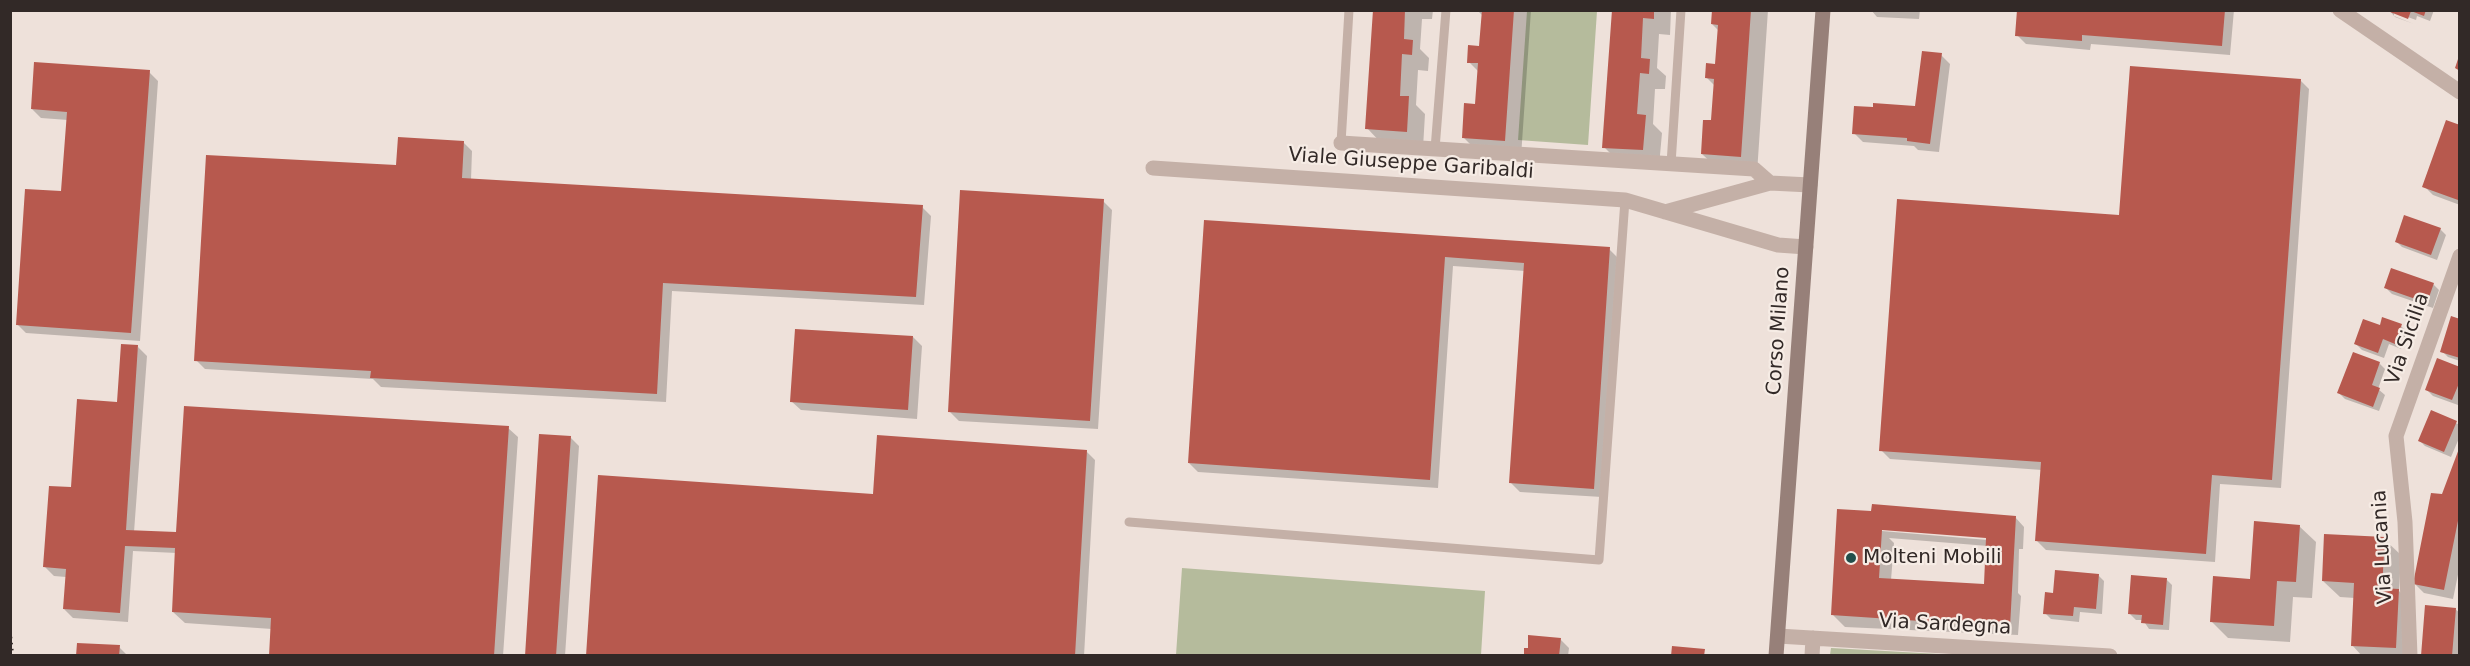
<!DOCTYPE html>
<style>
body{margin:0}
#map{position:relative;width:2470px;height:666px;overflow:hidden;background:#eee1da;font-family:"DejaVu Sans",sans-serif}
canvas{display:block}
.frame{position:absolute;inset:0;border:12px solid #322927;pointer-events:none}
</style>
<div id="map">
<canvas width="2470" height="666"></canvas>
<div class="frame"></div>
</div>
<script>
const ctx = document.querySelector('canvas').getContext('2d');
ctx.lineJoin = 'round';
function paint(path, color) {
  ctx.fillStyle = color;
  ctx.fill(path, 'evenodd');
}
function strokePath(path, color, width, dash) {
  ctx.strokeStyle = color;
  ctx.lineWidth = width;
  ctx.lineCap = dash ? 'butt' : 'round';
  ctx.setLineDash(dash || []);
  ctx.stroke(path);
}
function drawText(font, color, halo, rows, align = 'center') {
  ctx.font = font + ' "DejaVu Sans",sans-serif';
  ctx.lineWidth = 4.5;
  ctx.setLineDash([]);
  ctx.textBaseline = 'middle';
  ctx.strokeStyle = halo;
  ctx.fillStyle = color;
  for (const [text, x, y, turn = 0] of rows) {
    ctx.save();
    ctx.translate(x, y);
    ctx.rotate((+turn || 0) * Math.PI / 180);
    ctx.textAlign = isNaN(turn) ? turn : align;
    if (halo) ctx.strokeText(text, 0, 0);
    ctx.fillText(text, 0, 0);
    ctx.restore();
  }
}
const green = new Path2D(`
 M1527,11H1597L1588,145L1518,140Z
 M1182,568L1485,591L1481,655H1176Z
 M1831,648L1957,655H1830Z`);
const shadow = new Path2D(`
 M1375,10H1433L1432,19H1422L1420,49L1429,58L1428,71L1418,70L1416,105L1425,114L1423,148L1383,145L1367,128Z
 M1477,10H1531L1521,157L1480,154L1463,137L1477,106L1479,72L1469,62L1481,48L1483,16Z
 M1613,10H1671L1670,35L1659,34L1657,68L1666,76L1665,89H1655L1653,124L1662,133L1659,166L1620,163L1604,147Z
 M1713,10H1768L1757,173L1719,170L1702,154L1713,122L1715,86L1707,78L1717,65L1719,31L1712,24Z
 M1871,10H1920L1919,19L1877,17Z
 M2019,10H2234L2230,55L2091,44L2090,50L2026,44L2017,35Z
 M2389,10H2434L2430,21L2417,16L2416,20L2394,12V16L2414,24L2395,17Z
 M1941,55L1950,64L1939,152L1918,150L1914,146L1863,142L1854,133L1916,108Z
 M149,72L158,81L140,341L26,333L17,324L63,193L68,120L41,118L32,109Z
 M2300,80L2309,89L2281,488L2220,484L2215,562L2046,550L2037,541L2042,470L1890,459L1881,450L2120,216Z
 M2460,127V205L2433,195L2424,186Z
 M463,142L472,151L471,180L922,207L931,216L924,305L672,291L666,402L381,387L373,379L205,369L196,360L397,167Z
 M1103,201L1112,210L1098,429L959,421L950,412Z
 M1205,221L1609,249L1618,258L1602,497L1520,492L1511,483L1525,271L1453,266L1438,488L1198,472L1189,463Z
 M2440,229L2446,235L2437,260L2402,247L2396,241Z
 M2433,284L2439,290L2433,308L2392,294L2386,288Z
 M2460,320V361L2448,357L2442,351Z
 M2401,326L2407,332L2401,349L2389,344L2384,358L2362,350L2356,344L2380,327Z
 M913,337L922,346L917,419L801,410L791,401Z
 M138,347L147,356L134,532L176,534L508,428L518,437L503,656H270L272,629L185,623L173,612L177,553L133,551L128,622L73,618L64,609L66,577L54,576L45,567L73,489L119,403Z
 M2379,363L2385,369L2378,389L2385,395L2379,411L2345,399L2339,393Z
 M2460,369L2458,405L2433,396L2427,390Z
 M2432,412L2460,425V436L2451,457L2425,446L2420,441Z
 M570,437L579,446L565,656H526Z
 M2460,450V565L2453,599L2424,593L2415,584Z
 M1086,451L1095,460L1084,656H588L874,496Z
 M1839,511L2015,517L2024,527L2023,549H2019L2018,593L2021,596L2018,635L1845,627L1833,615ZM1882,528L1988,537V540L1882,531ZM1889,538L1988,546L1986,586L1891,580L1894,543Z
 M2299,526L2316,542L2312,598L2293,597L2290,642L2228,638L2212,622Z
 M2384,539L2401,555L2399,591L2415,607L2412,656H2362L2352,645L2355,598L2340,597L2323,581Z
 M2098,575L2104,581L2102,614L2080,612L2079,622L2051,619L2045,613L2054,595Z
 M2166,579L2172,585L2169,630L2149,629L2143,620H2136L2130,614Z
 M2455,609L2460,613V656H2422Z
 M1560,639L1569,648L1568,656H1525Z
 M119,647L128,656H78Z`);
const building = new Path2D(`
 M1373,10H1405L1404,39L1413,40L1412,55L1402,54L1400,96H1409L1407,132L1365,129Z
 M1482,10H1514L1505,141L1462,138L1464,103L1475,104L1478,63H1467L1468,45L1479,46Z
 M1612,10H1654V19L1643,18L1641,58L1650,59L1649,74L1640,73L1637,114L1646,115L1643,150L1602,148Z
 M1712,10H1751L1741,157L1701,154L1703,120H1711L1714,79L1705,78L1706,63L1715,64L1718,25L1711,24Z
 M2017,10H2225L2222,46L2082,35V41L2015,36Z
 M2385,10H2426L2424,16L2411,11L2408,19Z
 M1922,51L1942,53L1930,144L1907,141V138L1852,134L1854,106L1873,107V103L1915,106Z
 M2459,56H2460V71L2455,68Z
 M34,62L150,70L131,333L16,325L25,189L61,191L67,112L31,109Z
 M2130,66L2301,79L2272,480L2212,475L2206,554L2035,541L2041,462L1879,451L1897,199L2119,215Z
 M2446,120L2460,125L2458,200L2422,187Z
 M398,137L464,141L462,178L923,205L916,297L663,283L657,394L370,378L371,371L194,361L206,155L396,165Z
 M960,190L1104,199L1090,421L948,412Z
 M2404,215L2441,228L2431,255L2395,242Z
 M1204,220L1610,247L1594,489L1509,483L1524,263L1445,257L1430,480L1188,463Z
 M2391,268L2434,283L2427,303L2384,288Z
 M2451,316L2460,319V358L2440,352Z
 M2382,317L2402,324L2395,344L2383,339L2378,353L2354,344L2363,319L2380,325Z
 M795,329L913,336L908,410L790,402Z
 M121,344L138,345L126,530L176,532L184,406L509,426L494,656H269L271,618L172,612L175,548L125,546L120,613L63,609L66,569L43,567L49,486L71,487L77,399L117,402Z
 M2353,352L2380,362L2372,385L2380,388L2373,407L2337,393Z
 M2437,358L2460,367V381L2452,400L2425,390Z
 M2431,410L2457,421L2444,452L2418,441Z
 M539,434L571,436L556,656H525Z
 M877,435L1087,450L1075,656H586L598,475L873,494Z
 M2460,446V511L2444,590L2413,584L2431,493L2442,494Z
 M1872,504L2016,516L2010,627L1831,615L1837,509L1871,511ZM1882,530L1986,538L1984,584L1879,578Z
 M2254,521L2300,525L2296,582L2277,581L2274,626L2210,622L2213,576L2250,579Z
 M2324,534L2385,537L2382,588L2399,589L2396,648L2351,646L2354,583L2322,581Z
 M2055,570L2099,574L2096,609L2074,607L2073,616L2043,614L2045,592L2053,593Z
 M2131,575L2167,578L2163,625L2141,623L2142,615L2128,614Z
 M2425,605L2456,608L2452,656H2421Z
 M1528,635L1561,638L1559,656H1524V648H1528Z
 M77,643L120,645L119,656H76Z
 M1672,646L1705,649L1704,656H1671Z`);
const service = new Path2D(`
 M1341,143L1349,10
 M1435,149L1446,10
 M1671,164L1681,10
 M1129,522L1599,560L1625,200`);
const minor = new Path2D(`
 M2340,10L2460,92
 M1341,143L1754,169L1770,183
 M1153,168L1625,200L1778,245L1806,247
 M1665,212L1770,183L1810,185
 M1778,636L2110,656
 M1812,656L1813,638
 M2410,656L2405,522L2396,436L2460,256`);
const secondary = new Path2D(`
 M1776,656L1823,10`);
const rail = new Path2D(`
 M10,637L12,656`);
const markers = [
 [1851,558,6,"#214e4b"]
];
const streetNames = [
 ["Viale Giuseppe Garibaldi",1411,164,4],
 ["Corso Milano",1779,331,-86],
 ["Via Sicilia",2408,339,-71],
 ["Via Lucania",2383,547,-93],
 ["Via Sardegna",1945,625,3]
];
const poiNames = [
 ["Molteni Mobili",1863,558]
];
paint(green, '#b5bb9c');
paint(shadow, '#0003');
paint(building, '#b7594e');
strokePath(service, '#c4b0a7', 9);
strokePath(minor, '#c4b0a7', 15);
strokePath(secondary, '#978079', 15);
strokePath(rail, '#322927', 4.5, [1.5, 4.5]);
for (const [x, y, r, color] of markers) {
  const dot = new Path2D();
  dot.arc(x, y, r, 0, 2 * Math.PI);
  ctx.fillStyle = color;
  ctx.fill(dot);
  strokePath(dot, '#f6ece5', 2);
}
drawText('20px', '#322927', '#f6ece5', streetNames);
drawText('20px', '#322927', '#f6ece5', poiNames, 'left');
</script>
